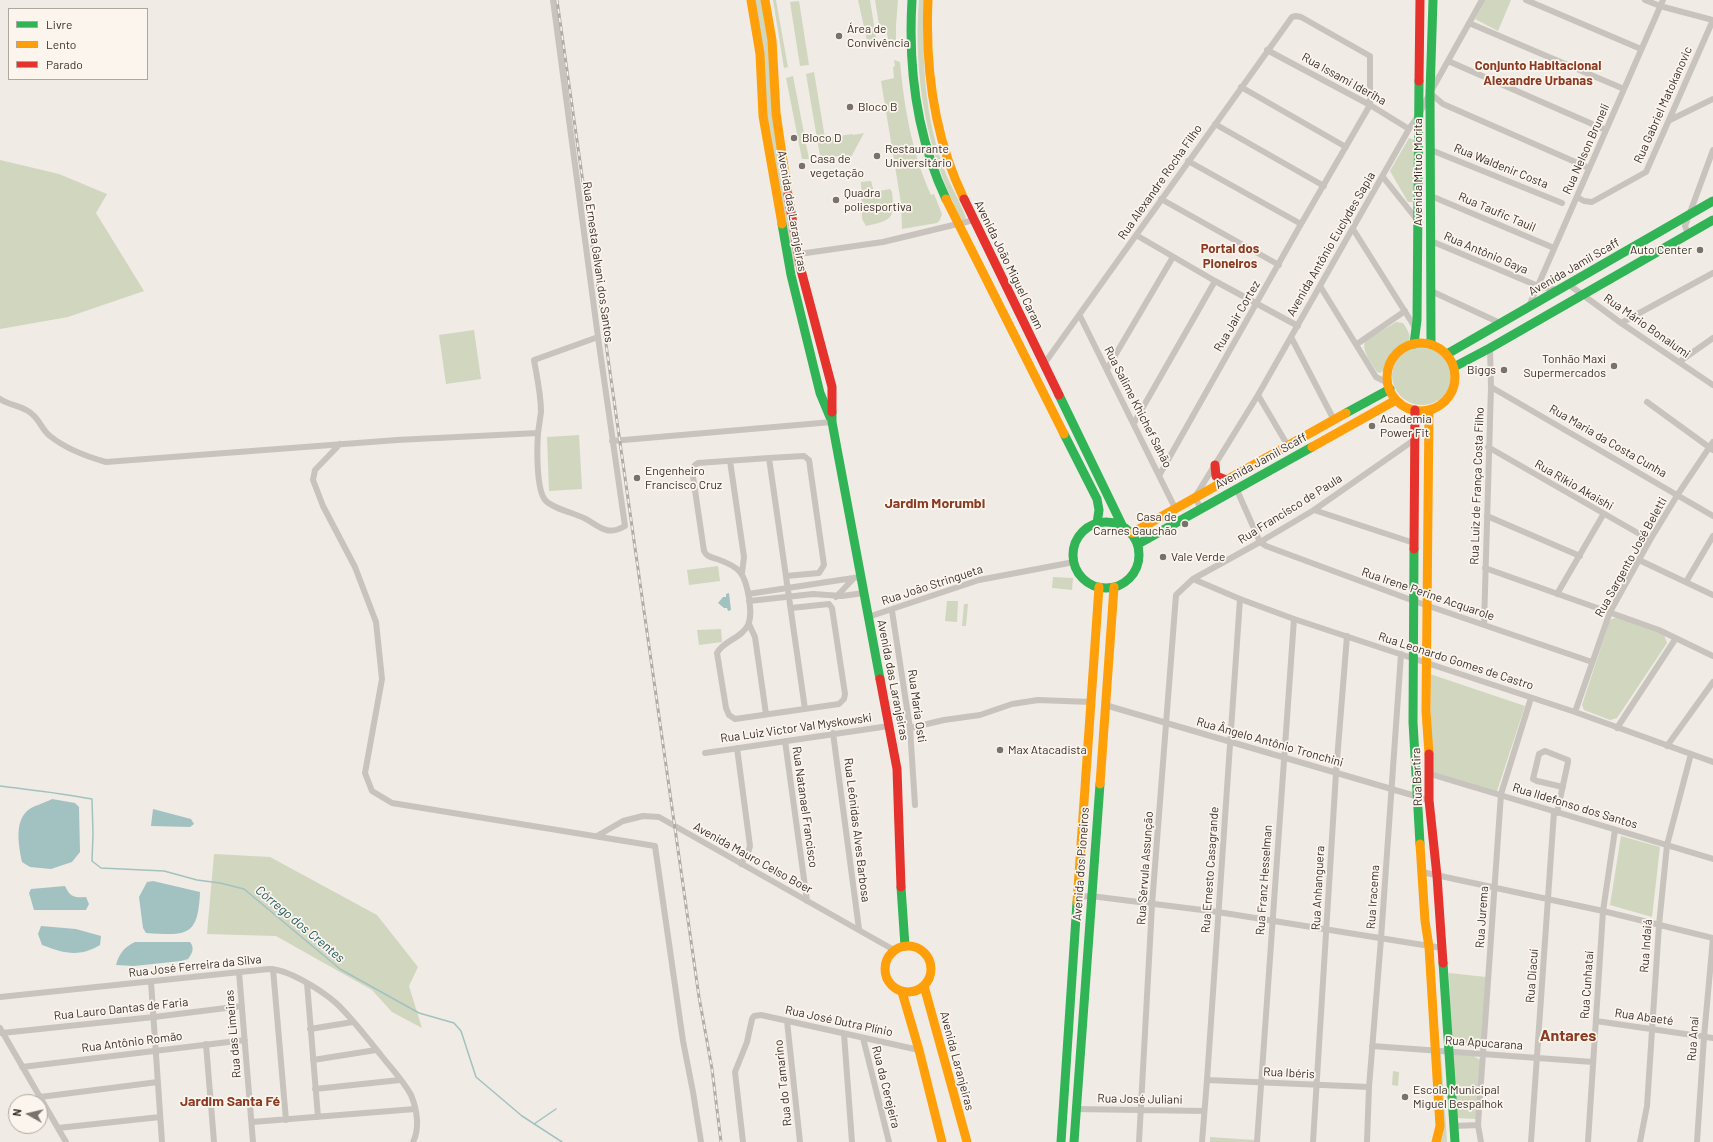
<!DOCTYPE html>
<meta charset="utf-8">
<style>
body{margin:0}
#map{position:relative;width:1713px;height:1142px;overflow:hidden;background:#f0ebe5;font-family:Barlow,sans-serif}
canvas{display:block}
.legend{position:absolute;left:8px;top:8px;width:140px;height:72px;box-sizing:border-box;background:#fbf5ee;border:1px solid #aea6a0;margin:0;padding:5px 7px;list-style:none;font-size:12px;color:#3b302b}
.legend li{display:flex;align-items:center;gap:8px;height:20px}
.legend b{width:20px;border:1px solid #aea6a0}
.north{position:absolute;left:8px;top:1094px;width:40px;height:40px;box-sizing:border-box;background:#fbf5ee;border:1px solid #aea6a0;border-radius:50%;rotate:278deg;font-size:11px;font-weight:700;line-height:16px;text-align:center;color:#3b302b}
.north::after{content:'';display:block;margin:auto;width:14px;height:18px;background:#7a716c;clip-path:polygon(50% 0,100% 100%,50% 72%,0 100%)}
</style>
<div id="map">
<canvas width="1713" height="1142"></canvas>
<ul class="legend">
<li><b style="height:5px;background:#30b455"></b>Livre</li>
<li><b style="height:5px;background:#ff9f0a"></b>Lento</li>
<li><b style="height:5px;background:#e5322d"></b>Parado</li>
</ul>
<div class="north">N</div>
</div>
<script>
const ctx = document.querySelector('canvas').getContext('2d');
ctx.lineJoin = 'round';
function paint(path, color) {
  ctx.fillStyle = color;
  ctx.fill(path, 'evenodd');
}
function strokePath(path, color, width, dash) {
  ctx.strokeStyle = color;
  ctx.lineWidth = width;
  ctx.lineCap = dash ? 'butt' : 'round';
  ctx.setLineDash(dash || []);
  ctx.stroke(path);
}
function drawText(font, color, halo, rows, align = 'center') {
  ctx.font = font + ' Barlow,sans-serif';
  ctx.lineWidth = 3.5;
  ctx.setLineDash([]);
  ctx.textBaseline = 'middle';
  ctx.strokeStyle = halo;
  ctx.fillStyle = color;
  for (const [text, x, y, turn = 0] of rows) {
    ctx.save();
    ctx.translate(x, y);
    ctx.rotate((+turn || 0) * Math.PI / 180);
    ctx.textAlign = isNaN(turn) ? turn : align;
    if (halo) ctx.strokeText(text, 0, 0);
    ctx.fillText(text, 0, 0);
    ctx.restore();
  }
}
const green = new Path2D(`
 M755,0H761L768,41L798,264L794,267L765,116Z
 M773,0H776L787,62L788,67L784,68Z
 M858,0H870L877,44L868,45Z
 M875,0H898L896,25V42L889,43L886,30L880,31Z
 M919,0H924C922,59 924,118 946,174C952,189 961,203 966,218L963,220L961,219C926,151 913,76 919,0Z
 M1485,0H1511L1498,31L1475,19Z
 M799,1L809,65L800,66L790,2Z
 M894,60L900,62C904,107 912,153 931,195L934,194L942,214L940,220L937,223L902,229L901,203L881,81L894,78L893,67L895,66Z
 M814,72L825,138L853,134V135L864,133L851,157L820,156L806,74Z
 M793,76L809,159H802L786,78Z
 M1409,138L1415,140V199L1413,202H1408L1390,171Z
 M0,160L59,174L107,194L96,213L144,291L68,317L0,329Z
 M871,181L874,192L890,189L892,192C895,219 892,220 866,226L862,219L861,182Z
 M1396,322L1403,323C1418,345 1405,340 1393,355C1388,360 1386,365 1383,371L1380,373L1377,372C1372,363 1361,351 1365,341Z
 M474,330L481,379L446,384L439,335Z
 M1392 375a30 30 0 1 1 60 0a30 30 0 1 1-60 0Z
 M579,435L582,489L549,491L547,437Z
 M718,566L720,581L689,585L687,570Z
 M1053,577L1073,578L1072,590L1052,588Z
 M947,601H958L957,622L945,621Z
 M964,604H968L966,626H962Z
 M1617,617L1664,635L1667,643L1617,718L1610,720L1584,710L1582,705L1610,620Z
 M721,629L722,642L699,645L697,630Z
 M1430,674L1525,706L1496,794L1432,773Z
 M1621,836L1660,847L1652,917L1610,905Z
 M214,854L270,857L377,915L418,967L409,986L422,1028L392,1012L372,990L276,936L207,934Z
 M1449,973L1486,977L1481,1048L1451,1046Z
 M1439,1054H1441L1447,1142H1440Z
 M1451,1054L1474,1056L1481,1061L1477,1119L1456,1118Z
 M1393,1071L1399,1072L1398,1086L1392,1085Z
 M1210,1137L1254,1140V1142H1210Z`);
const water = new Path2D(`
 M729,593L731,610L728,611L727,608H724L718,603L723,597H726V594Z
 M52,799L75,803L79,807L80,852L72,862L51,869L30,867L22,862C19,847 14,823 27,811C32,806 45,803 52,799Z
 M153,809L191,819L194,824L190,827L151,826Z
 M153,881L200,892C198,936 188,936 146,933L143,928L139,897L147,882Z
 M65,886C70,897 74,898 86,897L89,904L86,910H34L29,893L31,889Z
 M41,926L76,929L101,936L100,945C78,958 64,953 42,945L38,934Z
 M135,942H190C195,948 192,954 188,959L181,961L134,966L116,965C119,954 124,947 135,942Z`);
const stream = new Path2D(`
 M0,786C31,790 61,793 92,799L93,834L92,861L101,868L164,871L197,880L220,883L244,889L340,969L419,1013L454,1023L461,1031L476,1077L522,1116L562,1142
 M534,1124L556,1109`);
const street = new Path2D(`
 M553,0L598,337L625,526C608,536 601,528 586,519C575,513 553,509 545,500C536,488 537,448 538,433C539,426 540,419 541,412C541,394 537,377 534,360L598,337
 M1526,0L1641,49
 M1645,0L1660,6L1713,20
 M1469,23L1624,89
 M1267,50L1370,105L1409,129
 M1448,61L1606,130
 M1241,87L1346,147
 M1430,93L1443,104L1589,168
 M1670,120L1713,99
 M1215,124L1324,186
 M1431,150L1562,203
 M1188,161L1301,224
 M1383,177L1418,221
 M1431,196L1554,248
 M1577,197L1584,201L1592,202L1646,172L1713,20
 M1161,199L1279,265
 M1353,229L1416,329
 M1688,234L1685,226L1713,150
 M1136,235L1215,281L1298,326
 M1431,241L1538,286L1557,290
 M799,254L883,242L974,220
 M1568,284L1621,323L1713,385
 M1320,286L1376,377L1388,383
 M1431,291L1500,323
 M1529,306L1663,0
 M1080,316L1175,508
 M1621,323L1713,273
 M1291,337L1334,420
 M1357,344L1405,311
 M1679,362L1713,338
 M1044,364L1292,17L1296,16L1301,17L1370,56V105L1301,224L1160,474
 M1107,369L1173,257
 M1491,387L1713,516
 M1258,395L1288,446
 M0,399C10,406 25,406 33,415C40,421 43,431 50,436C65,448 88,457 106,462L397,440L538,433
 M1647,402L1713,450
 M1134,423L1215,281
 M612,441L832,422
 M340,444L315,470L313,480L323,506L355,567L376,622L382,679L365,773L372,791L392,803L655,846L683,1041L693,1092L701,1142
 M1488,447L1650,540
 M769,458L804,456L809,460L824,565L819,573L786,576
 M730,461L744,557L742,573
 M1236,488L1260,542L1266,546L1414,601L1592,662
 M1201,509L1195,497L1258,395L1409,129L1418,116L1430,93L1482,0
 M1314,510L1414,543
 M1487,516L1580,556
 M1639,560L1713,595
 M1485,568L1659,630L1713,656
 M1193,579L1240,599L1294,619L1575,712L1713,762
 M1686,582L1713,536
 M748,594L860,577
 M1557,594L1603,515
 M836,597L854,578
 M749,601L813,594L842,596L864,593
 M791,608L829,604L832,608L845,694L844,699L839,704L735,719L729,715L726,708L717,653C724,640 741,639 748,625C752,616 750,607 749,598C745,573 740,567 717,559C711,557 707,557 704,551L692,470L695,465L698,463L769,458L805,709
 M892,611L910,728L915,805
 M868,617L979,580L1074,562
 M749,624L755,637L766,714
 M1484,625L1491,387L1490,348
 M1105,705L1429,800
 M1575,712L1610,612L1650,540L1678,494L1713,442
 M910,728L944,720L980,715L1012,704L1038,700L1091,702
 M1617,728L1676,638
 M833,733L859,929
 M785,741L807,901
 M1667,746L1713,682
 M737,748L750,846L748,853L741,864
 M705,753L889,726
 M1430,774L1713,859
 M1557,813L1568,762V760L1545,751L1539,754L1533,779L1537,781L1563,787
 M597,836L623,821L643,816L659,817L894,950
 M1422,872L1603,911L1713,938
 M1077,897L1091,896L1218,912L1442,948
 M273,969L286,1120
 M239,972L253,1142
 M151,982L162,1142
 M307,983L318,1117
 M0,997L269,969C288,969 321,990 336,1003C352,1018 366,1037 380,1054C390,1067 403,1080 411,1095C417,1109 420,1128 413,1142
 M787,1021L800,1142
 M1596,1021L1713,1038
 M0,1028L66,1142
 M310,1029L353,1022
 M2,1033L154,1017L242,1006
 M844,1034L852,1142
 M863,1038L889,1142
 M206,1044L214,1142
 M1372,1046L1593,1062
 M313,1060L376,1050
 M22,1067L245,1040
 M1207,1080L1369,1087
 M315,1089L400,1080
 M40,1097L158,1082
 M1075,1109L1204,1111
 M252,1122L415,1109
 M1454,1126L1478,1125
 M58,1128L160,1117
 M743,1142L735,1072L747,1042L752,1019L754,1016L761,1015L919,1050
 M1139,1142L1152,905L1176,595L1193,579L1260,542L1314,510L1414,440
 M1202,1142L1207,1080L1240,599
 M1257,1142L1294,619
 M1313,1142L1336,773L1347,636
 M1367,1142L1369,1087L1381,939L1401,654
 M1481,1142L1478,1125L1501,794L1531,698
 M1531,1142L1554,812
 M1588,1142L1603,911L1615,830
 M1640,1142L1647,1106L1659,925L1667,845L1691,754
 M1697,1142L1704,1037L1713,938`);
const fast = new Path2D(`
 M912,0C908,67 917,137 946,199
 M782,224L791,275L820,393L830,417
 M1414,344L1417,320L1419,81
 M1431,344L1430,93L1433,0
 M1447,354L1713,201
 M1454,367L1490,348L1713,220
 M1059,395L1122,525
 M832,412V422L880,679
 M1346,413L1390,389
 M1064,434L1097,499L1099,510L1097,523
 M1073 555a33 33 0 1 1 66 0a33 33 0 1 1-66 0Z
 M1138,544L1312,447
 M1414,549L1413,722L1420,844
 M901,887L905,946
 M1443,963L1455,1142
 M1061,1142L1077,902
 M1074,1142L1100,784`);
const slow = new Path2D(`
 M751,0L760,54L763,116L782,224
 M765,0L772,40L776,113L788,195
 M928,0C925,68 934,137 964,199
 M946,199L1064,434
 M1387 377a34 34 0 1 1 68 0a34 34 0 1 1-68 0Z
 M1312,447L1396,400
 M1132,533L1346,413
 M1429,754L1426,711L1429,410
 M1100,784L1114,587
 M1420,844L1425,921L1429,947L1440,1126L1436,1142
 M1077,902L1099,587
 M885 969a23 23 0 1 1 46 0a23 23 0 1 1-46 0Z
 M924,986L967,1142
 M902,992L919,1050L942,1142`);
const jam = new Path2D(`
 M1419,81L1420,0
 M788,195L801,270L832,387V412
 M964,199L1059,395
 M1215,465L1216,476L1226,480
 M1414,549L1415,410
 M880,679L897,769L901,887
 M1429,754V800L1437,876L1443,963`);
const rail = new Path2D(`
 M557,0L699,997L712,1069L721,1142`);
const markers = [
 [839,36,4,"#7a716c"],
 [850,107,4,"#7a716c"],
 [794,138,4,"#7a716c"],
 [877,156,4,"#7a716c"],
 [802,166,4,"#7a716c"],
 [836,200,4,"#7a716c"],
 [1700,250,4,"#7a716c"],
 [1614,366,4,"#7a716c"],
 [1504,370,4,"#7a716c"],
 [1372,426,4,"#7a716c"],
 [637,478,4,"#7a716c"],
 [1185,524,4,"#7a716c"],
 [1163,557,4,"#7a716c"],
 [1000,750,4,"#7a716c"],
 [1405,1097,4,"#7a716c"]
];
const poiNames = [
 ["Área de",847,29],
 ["Convivência",847,43],
 ["Bloco B",858,107],
 ["Bloco D",802,138],
 ["Restaurante",885,149],
 ["Universitário",885,163],
 ["Casa de",810,159],
 ["vegetação",810,173],
 ["Quadra",844,193],
 ["poliesportiva",844,207],
 ["Auto Center",1692,250,"right"],
 ["Tonhão Maxi",1606,359,"right"],
 ["Supermercados",1606,373,"right"],
 ["Biggs",1496,370,"right"],
 ["Academia",1380,419],
 ["Power Fit",1380,433],
 ["Engenheiro",645,471],
 ["Francisco Cruz",645,485],
 ["Casa de",1177,517,"right"],
 ["Carnes Gauchão",1177,531,"right"],
 ["Vale Verde",1171,557],
 ["Max Atacadista",1008,750],
 ["Escola Municipal",1413,1090],
 ["Miguel Bespalhok",1413,1104]
];
const streetNames = [
 ["Rua Issami Ideriha",1344,79,29],
 ["Rua Gabriel Matokanovic",1663,105,-66],
 ["Rua Nelson Bruneli",1586,149,-66],
 ["Rua Waldenir Costa",1501,166,22],
 ["Avenida Mituo Morita",1418,172,-90],
 ["Rua Alexandre Rocha Filho",1160,182,-55],
 ["Avenida das Laranjeiras",792,211,80],
 ["Rua Taufic Tauil",1497,212,23],
 ["Avenida Antônio Euclydes Sapia",1331,244,-60],
 ["Rua Antônio Gaya",1486,253,23],
 ["Rua Ernesta Galvani dos Santos",598,262,82],
 ["Avenida João Miguel Caram",1009,265,64],
 ["Avenida Jamil Scaff",1574,267,-30],
 ["Rua Jair Cortez",1237,316,-60],
 ["Rua Mário Bonalumi",1647,326,35],
 ["Rua Salime Khichef Sahão",1138,407,63],
 ["Rua Maria da Costa Cunha",1608,441,30],
 ["Avenida Jamil Scaff",1261,461,-29],
 ["Rua Rikio Akaishi",1574,485,30],
 ["Rua Luiz de França Costa Filho",1477,486,-88],
 ["Rua Francisco de Paula",1290,509,-32],
 ["Rua Sargento José Beletti",1631,557,-61],
 ["Rua João Stringueta",932,585,-18],
 ["Rua Irene Perine Acquarole",1428,594,19],
 ["Rua Leonardo Gomes de Castro",1456,661,18],
 ["Avenida das Laranjeiras",893,680,79],
 ["Rua Maria Osti",917,706,82],
 ["Rua Luiz Victor Val Myskowski",796,728,-8],
 ["Rua Ângelo Antônio Tronchini",1270,742,16],
 ["Rua Bartira",1417,777,-92],
 ["Rua Ildefonso dos Santos",1575,806,17],
 ["Rua Natanael Francisco",805,807,82],
 ["Rua Leônidas Alves Barbosa",857,830,83],
 ["Avenida Mauro Celso Boer",753,858,29],
 ["Avenida dos Pioneiros",1081,864,-86],
 ["Rua Sérvula Assunção",1145,868,-86],
 ["Rua Ernesto Casagrande",1210,870,-86],
 ["Rua Franz Hesselman",1264,880,-86],
 ["Rua Anhanguera",1318,888,-87],
 ["Rua Iracema",1373,897,-86],
 ["Rua Jurema",1482,917,-86],
 ["Rua Indaiá",1646,946,-86],
 ["Rua José Ferreira da Silva",195,966,-6],
 ["Rua Diacuí",1532,976,-86],
 ["Rua Cunhataí",1587,985,-86],
 ["Rua Lauro Dantas de Faria",121,1009,-6],
 ["Rua Abaeté",1644,1017,8],
 ["Rua José Dutra Plínio",839,1021,12],
 ["Rua das Limeiras",233,1034,-95],
 ["Rua Anaí",1693,1039,-86],
 ["Rua Antônio Romão",132,1042,-7],
 ["Rua Apucarana",1484,1043,4],
 ["Avenida Laranjeiras",957,1061,75],
 ["Rua Ibéris",1289,1073,3],
 ["Rua do Tamarino",783,1083,-96],
 ["Rua da Cerejeira",886,1087,76],
 ["Rua José Juliani",1140,1099,1]
];
const neighbourhoodNames = [
 ["Conjunto Habitacional",1538,66],
 ["Alexandre Urbanas",1538,81],
 ["Portal dos",1230,249],
 ["Pioneiros",1230,264]
];
const waterNames = [
 ["Córrego dos Crentes",300,924,40]
];
const quarterNames = [
 ["Jardim Morumbi",935,503],
 ["Jardim Santa Fé",230,1101]
];
const districtNames = [
 ["Antares",1568,1036]
];
paint(green, '#d1d6bf');
paint(water, '#a1c2c1');
strokePath(stream, '#a1c2c1', 1.5);
strokePath(street, '#c9c3be', 6);
strokePath(fast, '#30b455', 9);
strokePath(slow, '#ff9f0a', 9);
strokePath(jam, '#e5322d', 9);
strokePath(rail, '#b1aca8', 3);
strokePath(rail, '#fbf5ee', 1.5, [4.5]);
for (const [x, y, r, color] of markers) {
  const dot = new Path2D();
  dot.arc(x, y, r, 0, 2 * Math.PI);
  ctx.fillStyle = color;
  ctx.fill(dot);
  strokePath(dot, '#fbf5ee', 1.5);
}
drawText('12px', '#3b302b', '#fbf5ee', poiNames, 'left');
drawText('12px', '#3b302b', '#fbf5ee', streetNames);
drawText('bold 13px', '#8c3b22', '#fbf5ee', neighbourhoodNames);
drawText('italic 13px', '#1f5a5e', '#fbf5ee', waterNames);
drawText('bold 14px', '#8c3b22', '#fbf5ee', quarterNames);
drawText('bold 16px', '#8c3b22', '#fbf5ee', districtNames);
</script>
